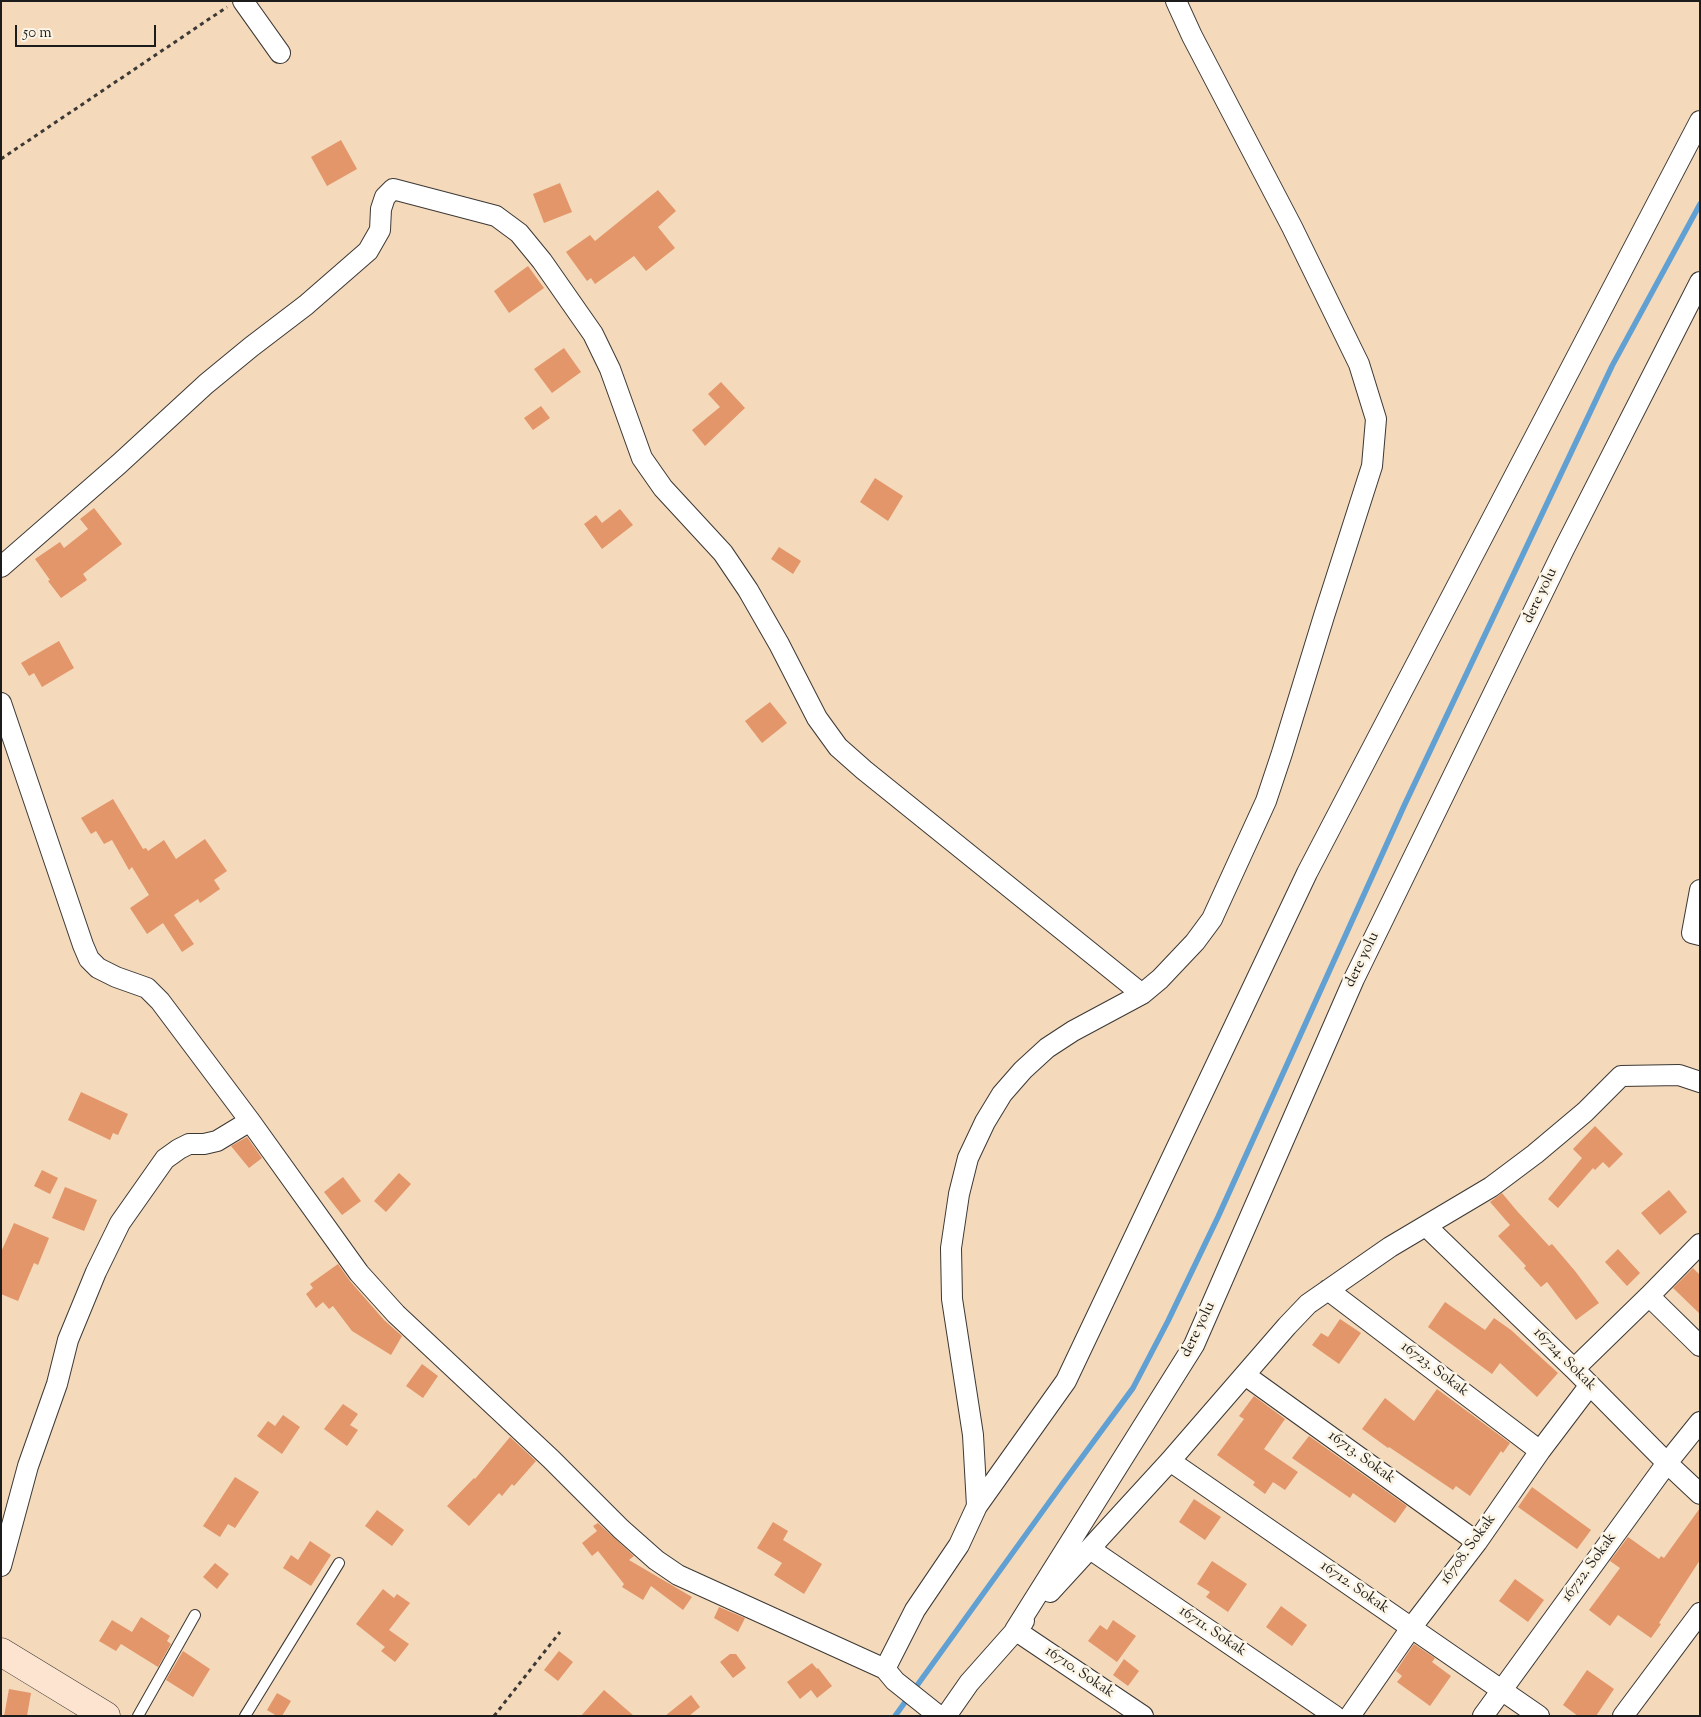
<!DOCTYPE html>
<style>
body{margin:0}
#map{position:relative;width:1701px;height:1717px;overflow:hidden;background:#f4d9bb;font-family:"Sorts Mill Goudy",serif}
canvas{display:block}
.frame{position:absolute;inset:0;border:2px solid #1c1c1c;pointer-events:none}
.scale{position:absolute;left:15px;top:25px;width:141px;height:22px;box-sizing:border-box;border:2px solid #1c1c1c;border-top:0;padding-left:6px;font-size:15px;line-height:18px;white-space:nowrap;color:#1c1c1c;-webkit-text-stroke:4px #fcf5e5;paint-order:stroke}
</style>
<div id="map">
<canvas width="1701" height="1717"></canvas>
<div class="frame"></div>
<div class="scale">50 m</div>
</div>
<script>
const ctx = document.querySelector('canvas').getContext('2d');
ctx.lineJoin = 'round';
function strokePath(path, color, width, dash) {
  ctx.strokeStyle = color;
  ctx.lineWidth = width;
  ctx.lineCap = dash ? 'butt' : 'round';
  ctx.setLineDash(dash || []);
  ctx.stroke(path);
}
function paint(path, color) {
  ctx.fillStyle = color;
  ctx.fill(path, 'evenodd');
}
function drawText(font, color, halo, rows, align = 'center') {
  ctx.font = font + ' "Sorts Mill Goudy",serif';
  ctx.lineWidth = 5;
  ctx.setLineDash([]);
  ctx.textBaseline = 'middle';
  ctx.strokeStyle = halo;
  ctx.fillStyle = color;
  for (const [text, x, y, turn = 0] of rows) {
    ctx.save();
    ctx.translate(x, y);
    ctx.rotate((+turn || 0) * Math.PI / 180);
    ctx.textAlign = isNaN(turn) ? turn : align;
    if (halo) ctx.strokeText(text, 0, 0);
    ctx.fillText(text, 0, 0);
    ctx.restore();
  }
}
const stream = new Path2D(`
 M895,1716L1063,1483L1133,1388L1168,1321L1218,1217L1404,806L1612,366L1700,204`);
const building = new Path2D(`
 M341,140L357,169L327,186L311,157Z
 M560,183L572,212L544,223L533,194Z
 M658,190L676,211L658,227L675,248L646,271L634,256L595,284L591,278L587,281L566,252L590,235L595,241Z
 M528,266L544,288L509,313L494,291Z
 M564,348L581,372L552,393L534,369Z
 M721,382L745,408L705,446L692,430L720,407L708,394Z
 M541,406L550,418L533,430L524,418Z
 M875,478L903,496L888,521L860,502Z
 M94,508L122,544L83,574L87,580L61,598L48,581L50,580L35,559L60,542L64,548L88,529L80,519Z
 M620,509L633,525L602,549L584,524L596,515L602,523Z
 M779,547L801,561L793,574L771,559Z
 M59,641L74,668L42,687L34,673L29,676L21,663Z
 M770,702L787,723L762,743L745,721Z
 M113,799L143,849L146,848L148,851L164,840L176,859L205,839L227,871L214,880L220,889L200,903L198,899L174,915L194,944L182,952L163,923L147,934L130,908L149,895L132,867L129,870L112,840L104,844L96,831L91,834L81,818Z
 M81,1092L128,1114L118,1135L113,1133L110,1140L68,1120Z
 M1595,1126L1623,1154L1609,1168L1603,1162L1595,1170L1593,1168L1558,1208L1548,1199L1582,1158L1573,1149Z
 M247,1137L262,1158L249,1168L231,1146Z
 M42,1170L58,1178L50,1194L34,1186Z
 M399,1173L411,1184L386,1212L374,1201Z
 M343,1177L361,1201L342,1215L324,1192Z
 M65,1187L97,1200L84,1231L52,1218Z
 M1669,1190L1687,1212L1660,1235L1641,1213Z
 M1502,1193L1517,1211L1549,1246L1552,1244L1575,1271L1599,1303L1576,1320L1547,1282L1541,1287L1524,1268L1526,1266L1498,1236L1510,1225L1490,1202Z
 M14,1223L49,1238L38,1265L34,1263L18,1301L1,1294V1252Z
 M1618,1249L1640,1273L1627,1286L1605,1262Z
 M338,1264L350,1281L384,1320L402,1336L391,1355L352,1331L333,1306L329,1309L323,1302L316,1308L306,1294L313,1288L310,1284Z
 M1693,1268L1700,1275V1314L1673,1288Z
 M1445,1302L1485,1330L1494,1318L1511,1330L1558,1373L1537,1397L1500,1363L1492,1374L1428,1327Z
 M1340,1319L1361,1333L1339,1364L1312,1345L1321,1333L1328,1337Z
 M422,1364L438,1376L423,1398L406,1386Z
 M1437,1389L1510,1443L1503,1453L1501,1451L1470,1496L1456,1486L1453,1490L1389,1447L1388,1448L1362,1429L1385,1398L1414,1421Z
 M1254,1396L1285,1419L1264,1449L1298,1472L1285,1490L1273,1482L1265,1494L1253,1485L1255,1482L1217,1455L1244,1419L1239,1416Z
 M343,1404L358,1414L350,1425L358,1430L347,1446L324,1429Z
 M283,1415L300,1427L282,1454L257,1436L268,1421L275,1426Z
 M1309,1436L1407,1506L1395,1523L1353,1493L1350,1498L1292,1458Z
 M510,1437L536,1461L514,1486L512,1484L502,1496L499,1493L469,1526L447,1506L474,1478L475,1479Z
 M235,1477L259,1492L235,1528L228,1524L220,1537L203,1526Z
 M1532,1487L1591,1530L1577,1549L1518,1507Z
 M1194,1499L1221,1517L1205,1540L1179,1522Z
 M1700,1508V1560L1659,1623L1661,1624L1651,1638L1618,1615L1610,1626L1589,1610L1620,1568L1610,1561L1628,1537L1659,1559L1661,1556L1664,1558Z
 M377,1510L404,1530L392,1546L365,1526Z
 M773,1522L788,1531L783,1540L822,1564L804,1594L774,1575L782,1563L757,1548Z
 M598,1523L634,1556L629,1560L692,1597L683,1610L651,1586L643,1600L622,1587L624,1584L598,1551L592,1556L582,1543L597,1531L593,1526Z
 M310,1541L331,1555L311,1586L283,1568L291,1555L298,1560Z
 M1212,1561L1247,1584L1228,1612L1206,1597L1210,1592L1197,1584Z
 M215,1563L229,1574L217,1589L203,1577Z
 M1515,1579L1544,1600L1528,1622L1499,1601Z
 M383,1589L394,1598L397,1594L410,1603L389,1630L409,1644L395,1662L381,1651L385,1647L356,1624Z
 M1281,1606L1307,1625L1292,1646L1266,1627Z
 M719,1607L745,1618L738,1632L714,1618Z
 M141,1617L170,1636L167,1641L171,1644L158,1667L121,1644L116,1651L99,1641L112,1620L132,1632Z
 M1113,1620L1136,1636L1117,1662L1088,1641L1100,1625L1107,1630Z
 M1414,1644L1435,1658L1432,1662L1451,1676L1430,1706L1397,1682L1402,1676L1396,1671Z
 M183,1651L210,1669L193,1697L166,1680Z
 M559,1651L573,1662L558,1681L544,1670Z
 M730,1654H736L746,1668L733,1678L720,1662Z
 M1124,1659L1139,1671L1128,1686L1113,1675Z
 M812,1663L817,1669L818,1668L832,1686L817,1698L811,1690L800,1699L787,1682Z
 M1587,1670L1614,1689L1596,1716H1578L1563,1705Z
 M9,1689L31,1693L27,1716H4Z
 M604,1690L634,1716H581Z
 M277,1693L291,1701L282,1716H277L267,1710Z
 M691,1695L700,1707L689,1716H665Z`);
const path = new Path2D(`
 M1,159L227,7
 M494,1716L560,1632`);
const service = new Path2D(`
 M138,1716L195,1615
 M245,1716L339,1563`);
const minor = new Path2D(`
 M243,1L280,53
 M1,567L119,464L206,384L251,347L306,305L368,251L380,230L381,209L385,197L393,189L496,216L519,233L542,261L593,334L610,369L642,458L663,488L723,553L748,590L779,644L817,718L838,747L864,770L1142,994
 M1,703L83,945L89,959L98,968L116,977L147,988L160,1001L250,1121L359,1273L396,1314L551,1459L621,1529L656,1560L678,1575L885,1669L895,1681L939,1716
 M1700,890L1692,933L1700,935
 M1426,1226L1574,1369L1667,1463L1700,1494
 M1328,1290L1540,1451
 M1649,1296L1700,1346
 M1574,1369L1649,1296L1700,1244
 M1245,1375L1477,1542
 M1170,1461L1539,1716
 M977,1506L1066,1381L1307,873L1700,121
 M1090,1549L1335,1716
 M1,1566L28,1466L57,1384L68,1340L96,1272L120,1223L165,1159L179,1149L189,1144H204L217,1141L250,1121
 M1050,1592L1170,1461L1287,1326L1308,1304L1390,1247L1491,1187L1535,1154L1585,1112L1621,1076L1679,1075L1700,1082
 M885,1669L915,1610L959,1545L977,1506L973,1435L952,1299L951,1248L959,1194L968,1158L985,1122L1002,1094L1023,1070L1047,1048L1073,1031L1142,994L1160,979L1195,942L1212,919L1266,801L1282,753L1324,616L1372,466L1376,419L1359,364L1292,227L1192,36L1176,1
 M946,1716L969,1683L1024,1621
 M1143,1716L1015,1630L1194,1345L1354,979L1564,549L1700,282
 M1350,1716L1411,1628L1477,1542L1540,1451L1590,1385
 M1483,1716L1667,1463L1700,1422
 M1623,1716L1700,1613`);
const secondary = new Path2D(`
 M1,1652L106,1716`);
const streetNames = [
 ["dere yolu",1541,596,-64],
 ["dere yolu",1363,960,-64],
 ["dere yolu",1199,1330,-64],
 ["16724. Sokak",1564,1360,45],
 ["16723. Sokak",1434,1370,37],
 ["16713. Sokak",1361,1458,36],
 ["16708. Sokak",1469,1550,-54],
 ["16722. Sokak",1590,1568,-54],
 ["16712. Sokak",1354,1588,35],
 ["16711. Sokak",1212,1632,34],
 ["16710. Sokak",1079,1673,34]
];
strokePath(stream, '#61a0d3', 5.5);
paint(building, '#e2966a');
strokePath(service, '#3c3834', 12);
strokePath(minor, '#3c3834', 22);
strokePath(secondary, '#3c3834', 29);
strokePath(path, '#3c3834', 3, [4, 4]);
strokePath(service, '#fff', 10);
strokePath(minor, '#fff', 20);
strokePath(secondary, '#fde4d0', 28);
drawText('15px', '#1c1c1c', '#fcf5e5', streetNames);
</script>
